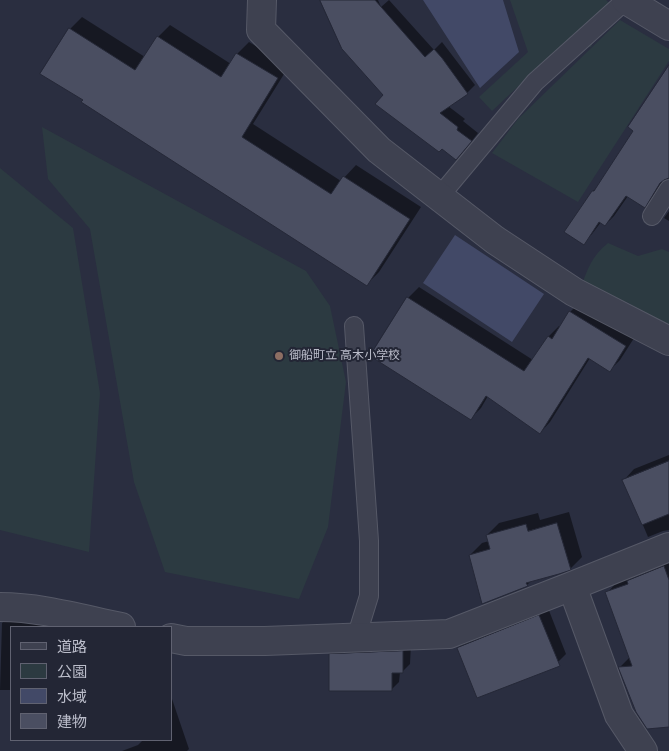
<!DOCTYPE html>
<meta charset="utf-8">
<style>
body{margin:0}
#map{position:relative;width:669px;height:751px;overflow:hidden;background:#2a2e40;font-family:Arial,"Noto Sans JP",sans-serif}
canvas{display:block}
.legend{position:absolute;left:10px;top:626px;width:162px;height:115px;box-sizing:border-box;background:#232635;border:1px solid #606271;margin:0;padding:6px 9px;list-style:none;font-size:15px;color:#bbbdca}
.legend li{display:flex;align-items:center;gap:10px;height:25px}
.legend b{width:25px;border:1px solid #606271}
</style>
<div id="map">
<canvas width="669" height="751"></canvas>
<ul class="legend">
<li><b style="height:6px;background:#3e4150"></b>道路</li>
<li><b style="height:14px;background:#2c3a41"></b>公園</li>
<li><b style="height:14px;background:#424967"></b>水域</li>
<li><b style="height:14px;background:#4a4e61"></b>建物</li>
</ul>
</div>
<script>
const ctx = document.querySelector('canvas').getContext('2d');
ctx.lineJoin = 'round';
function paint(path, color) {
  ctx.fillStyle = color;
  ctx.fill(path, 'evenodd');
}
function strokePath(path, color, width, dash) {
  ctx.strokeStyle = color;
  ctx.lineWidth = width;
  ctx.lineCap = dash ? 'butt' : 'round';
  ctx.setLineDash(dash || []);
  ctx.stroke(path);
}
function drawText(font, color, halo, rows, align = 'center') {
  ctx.font = font + ' Arial,"Noto Sans JP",sans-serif';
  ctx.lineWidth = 4;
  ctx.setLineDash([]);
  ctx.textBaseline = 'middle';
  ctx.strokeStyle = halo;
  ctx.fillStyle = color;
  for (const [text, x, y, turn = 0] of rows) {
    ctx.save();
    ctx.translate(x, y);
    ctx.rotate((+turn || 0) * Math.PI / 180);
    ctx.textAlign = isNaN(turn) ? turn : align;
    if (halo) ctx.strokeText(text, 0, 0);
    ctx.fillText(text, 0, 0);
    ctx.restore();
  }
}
const green = new Path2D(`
 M510,0H606L609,3L591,47L556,51L492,111L479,97L528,52Z
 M620,20L669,49V61L578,202L492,153L518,119Z
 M42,127L306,271L330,306L346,382L328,527L299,599L165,572L134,482L90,229L48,179Z
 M0,168L73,228L100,393L89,552L0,530Z
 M608,243L638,256L662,249L669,252V327L645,318L629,303L581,287C588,268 592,256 608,243Z`);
const water = new Path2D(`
 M423,0H503L519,52L480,88Z
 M455,235L544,294L512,342L423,283Z`);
const shadow = new Path2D(`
 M321,0H378L381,7L389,0L434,50L442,42L475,85L467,93L448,106L465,119L463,121L478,133L464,151L384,95Z
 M82,17L145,57L158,37L170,25L231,64L237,54L249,42L289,66L253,124L341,181L356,165L421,207L379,272L367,284L70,29Z
 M669,65V177L666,178L653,197L644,206L628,196L614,216L605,225L601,222L592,234L583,243L593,191L598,187L635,130L629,127Z
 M669,211V221L664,218Z
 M419,287L533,360L549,336L559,326L561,327L570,312L581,301L636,335L620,360L610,370L590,358L550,422L540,433L488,396L481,408L471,418L371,355L408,298Z
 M669,455V530L663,531L648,537L624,480L634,469Z
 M569,512L582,557L570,569L532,580L527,585L470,555L482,543L489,541L487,535L499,523L538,513L540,520Z
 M669,558V622L607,593L617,582L633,576L639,571Z
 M548,608L566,654L558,662L458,648L466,640Z
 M11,614L100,627H11V690H0L2,623Z
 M411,644L410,664L402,672H400L399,682L391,690L331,655L339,646Z
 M669,652V725L620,667L631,656Z
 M171,696L189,749L187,751H122L138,745L142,741L141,740H171Z`);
const building = new Path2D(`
 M320,0H375L425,57L434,49L442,58L468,94L440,113L458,127L457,130L472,141L456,160L442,149L439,152L375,104L383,95L342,49Z
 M69,28L135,70L157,36L221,77L236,53L278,78L242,137L331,194L343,176L410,219L367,286L81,102L83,100L40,74Z
 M669,65V178L664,180L660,183L645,208L626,196L605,226L599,222L584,245L564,232L592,191H594L633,131L628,127Z
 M407,297L524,371L548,336L552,339L569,311L626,346L610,372L588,358L540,434L486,396L471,420L370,356Z
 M669,461V514L642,525L622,480Z
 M557,523L571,570L559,574L526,583L528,586L482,604L469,555L490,549L486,535L526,524L528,531Z
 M664,566L669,580V727L647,729L636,712L618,667L632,666L605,592L628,584L627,581Z
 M539,615L560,666L477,698L457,648Z
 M403,651V673H392V691H329V654Z`);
const lane = new Path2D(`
 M439,197L535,82L626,0
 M652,216L669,189
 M354,326L369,541V596L356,638`);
const street = new Path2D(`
 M262,0L261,30L379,150L495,240L574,292L669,341
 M626,0L669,26
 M572,586L619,715L643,751
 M0,607C41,607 82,619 121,627
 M171,638L186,641H265L449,634L572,586L669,547`);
const markers = [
 [279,356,5,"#8d6e63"]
];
const poiNames = [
 ["御船町立 高木小学校",289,356]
];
paint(green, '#2c3a41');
paint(water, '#424967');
paint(shadow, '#0007');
paint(building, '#4a4e61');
strokePath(building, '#252837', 1);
strokePath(lane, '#565967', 20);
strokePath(street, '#565967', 30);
strokePath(lane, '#3e4150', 18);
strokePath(street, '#3e4150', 28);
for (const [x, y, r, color] of markers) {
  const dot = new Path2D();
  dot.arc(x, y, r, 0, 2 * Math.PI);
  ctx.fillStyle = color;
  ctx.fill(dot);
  strokePath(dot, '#232635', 2);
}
drawText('12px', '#bbbdca', '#232635', poiNames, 'left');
</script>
